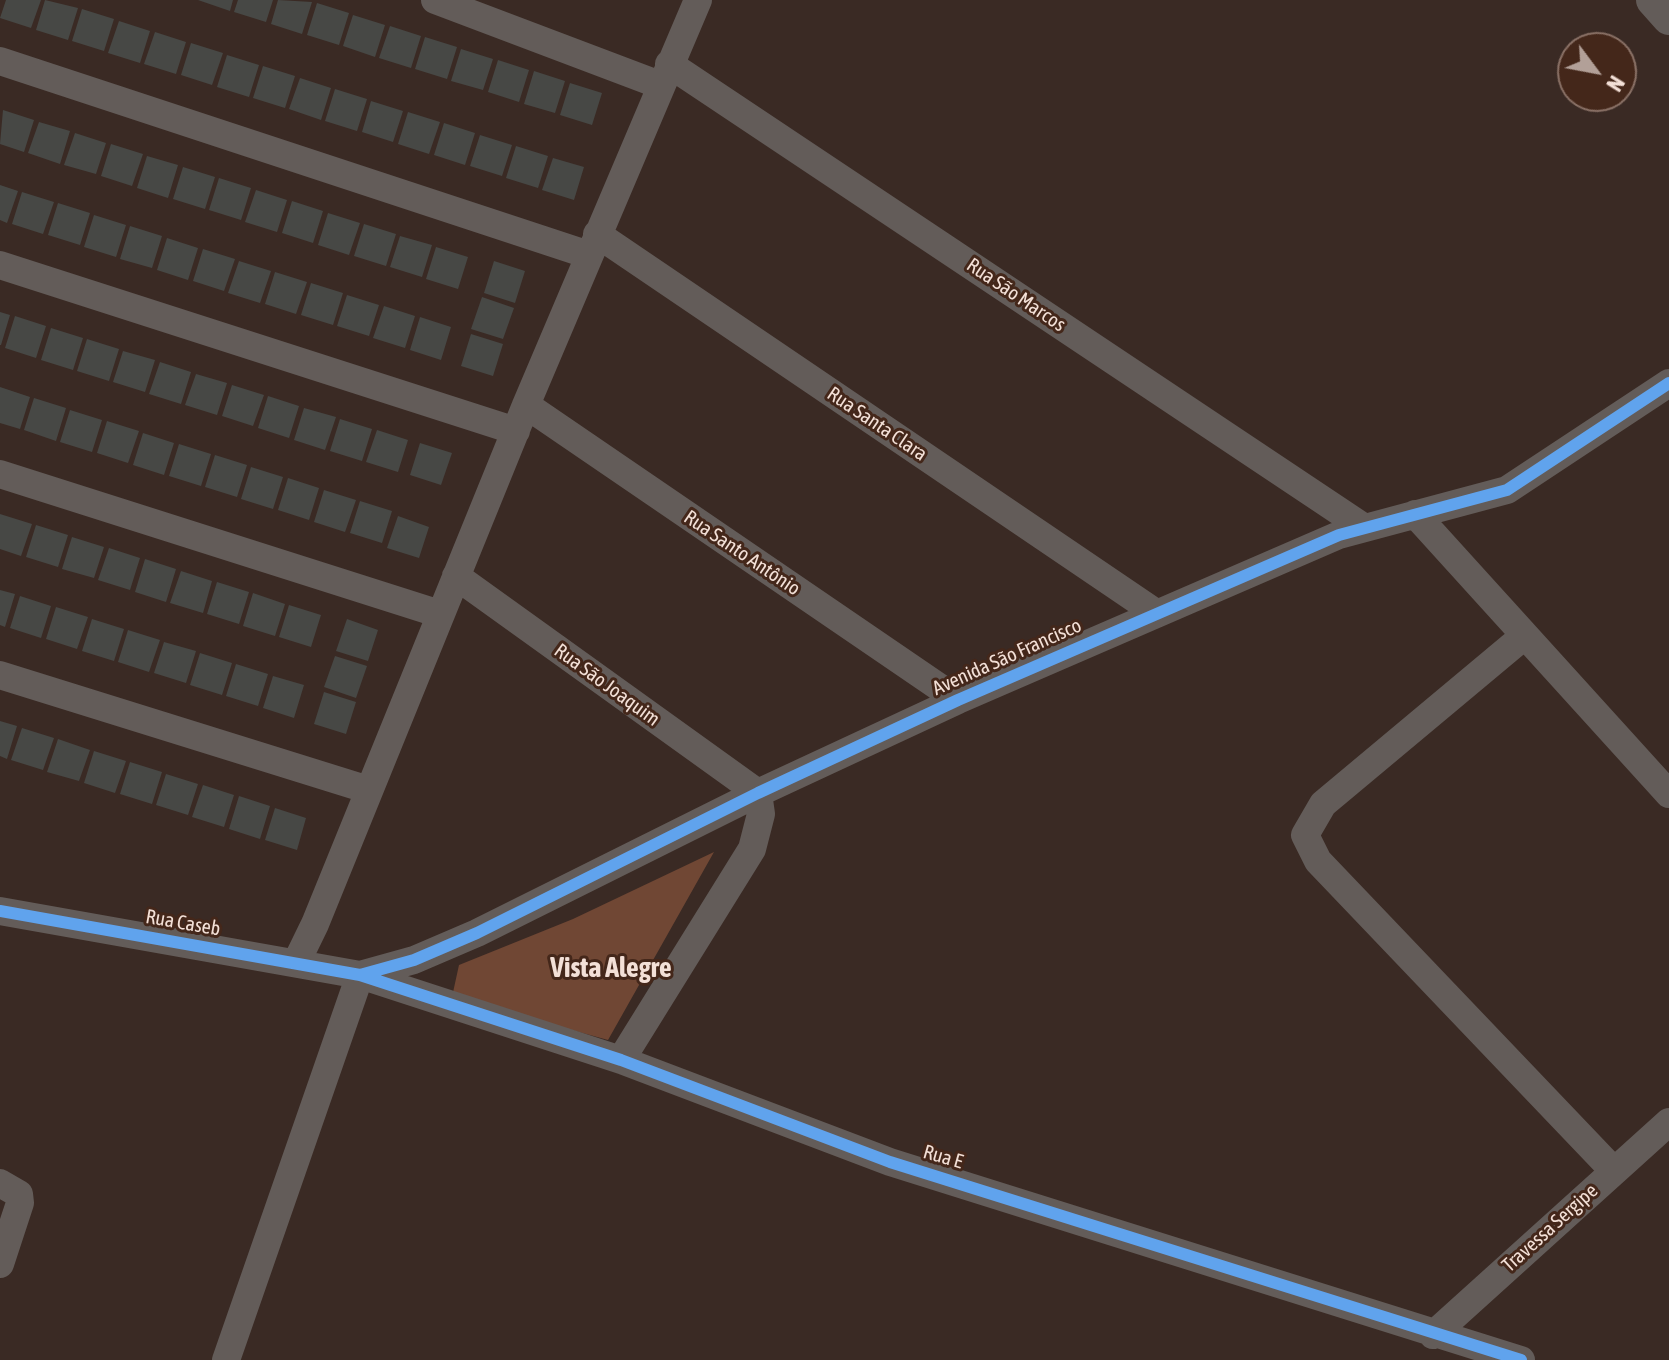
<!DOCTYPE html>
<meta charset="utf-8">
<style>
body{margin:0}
#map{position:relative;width:1669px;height:1360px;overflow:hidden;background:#3a2a24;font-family:"Asap Condensed",sans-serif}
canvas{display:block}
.north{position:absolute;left:1557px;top:32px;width:80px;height:80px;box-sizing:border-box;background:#44271a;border:2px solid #8a7166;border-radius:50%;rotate:122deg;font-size:22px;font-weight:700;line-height:32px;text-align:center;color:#f3e0d7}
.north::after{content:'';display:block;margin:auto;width:28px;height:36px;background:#b2a098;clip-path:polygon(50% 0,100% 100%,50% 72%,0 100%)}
</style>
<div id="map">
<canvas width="1669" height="1360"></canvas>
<div class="north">N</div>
</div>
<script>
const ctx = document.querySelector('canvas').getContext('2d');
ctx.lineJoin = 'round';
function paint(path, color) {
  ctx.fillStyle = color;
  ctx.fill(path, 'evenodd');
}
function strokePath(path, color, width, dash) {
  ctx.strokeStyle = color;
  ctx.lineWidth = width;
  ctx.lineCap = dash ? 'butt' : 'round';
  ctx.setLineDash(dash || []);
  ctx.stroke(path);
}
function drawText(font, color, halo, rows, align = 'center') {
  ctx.font = font + ' "Asap Condensed",sans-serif';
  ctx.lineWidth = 6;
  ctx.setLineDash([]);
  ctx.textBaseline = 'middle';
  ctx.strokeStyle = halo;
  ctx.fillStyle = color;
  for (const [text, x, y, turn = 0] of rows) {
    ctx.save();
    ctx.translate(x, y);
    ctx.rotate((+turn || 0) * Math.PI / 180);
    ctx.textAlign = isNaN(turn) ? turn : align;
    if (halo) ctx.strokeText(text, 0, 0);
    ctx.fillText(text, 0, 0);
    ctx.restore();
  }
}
const green = new Path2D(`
 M714,852L608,1040L452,997L459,965L573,919Z`);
const building = new Path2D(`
 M6,0H41L31,28L0,18Z
 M45,0L78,8L68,40L36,30Z
 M198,0H233L230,11Z
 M238,0H273L266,22L234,12Z
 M278,0L312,2L302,34L271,24Z
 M317,3L349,13L339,45L307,35Z
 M82,9L114,19L104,51L72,41Z
 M353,15L385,25L375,57L343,46Z
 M119,21L150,31L140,63L108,53Z
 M390,26L421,36L411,68L379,58Z
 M155,32L186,42L176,74L144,64Z
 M425,37L457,47L447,79L415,69Z
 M191,43L223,53L212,85L181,75Z
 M461,49L493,59L483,90L451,81Z
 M227,55L259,65L249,97L217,87Z
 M498,60L529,70L519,102L488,92Z
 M263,66L295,76L285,108L253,98Z
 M534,71L565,81L555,113L524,104Z
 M300,78L331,88L321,120L289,109Z
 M570,83L602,93L592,125L560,115Z
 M335,89L367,99L357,131L325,121Z
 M371,101L403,111L393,142L362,132Z
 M3,110L34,120L24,152L0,144Z
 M408,112L440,122L429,154L398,144Z
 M39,122L70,131L60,164L28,153Z
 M444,123L475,133L465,165L434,155Z
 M75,133L106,143L96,174L64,165Z
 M480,135L512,145L502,176L470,166Z
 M111,144L143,154L132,186L101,176Z
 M516,146L548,156L538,188L506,178Z
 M147,156L178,165L168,198L137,188Z
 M553,158L584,167L574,200L542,190Z
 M183,167L215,177L205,209L173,199Z
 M219,178L251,188L241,220L209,210Z
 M0,185L18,191L7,223L0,220Z
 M256,190L287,200L277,232L245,222Z
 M22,192L54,202L43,234L12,224Z
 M292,201L323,211L313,243L282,233Z
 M58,203L90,213L80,245L48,235Z
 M328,213L360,223L349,255L318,245Z
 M94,215L126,225L116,257L84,247Z
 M364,224L396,234L386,266L354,256Z
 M130,226L162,236L152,268L120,259Z
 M400,236L432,245L422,277L390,267Z
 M167,238L198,248L188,280L157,270Z
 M436,247L468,257L458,289L426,279Z
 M203,249L235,259L224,291L193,281Z
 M239,261L271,271L260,303L228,293Z
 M494,261L525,271L515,303L484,293Z
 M275,272L307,282L296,314L265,304Z
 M311,283L343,293L333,325L301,315Z
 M347,295L379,305L369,336L337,326Z
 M482,297L514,308L503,339L471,329Z
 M384,306L415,316L405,348L373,338Z
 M0,312L10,315L1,345H0Z
 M15,316L46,326L36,358L5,348Z
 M420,317L451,327L441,360L410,350Z
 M51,328L83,338L73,370L41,360Z
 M471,334L503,344L493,376L461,366Z
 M87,339L119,349L109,381L77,371Z
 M123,351L155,360L145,392L113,382Z
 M160,362L191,372L181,404L149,394Z
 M196,374L227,383L217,415L185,405Z
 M232,385L264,395L253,426L222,416Z
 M0,387L30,397L20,429L0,423Z
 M268,396L299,406L289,438L258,428Z
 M34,398L66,408L56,441L24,430Z
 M304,408L336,417L325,450L294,440Z
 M70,410L102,420L92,452L60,442Z
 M340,419L372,429L362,461L330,451Z
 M107,421L139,431L128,463L97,453Z
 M377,430L408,440L398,472L366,462Z
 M143,433L174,443L164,475L133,465Z
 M420,443L452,453L441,485L410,475Z
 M179,444L211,454L201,486L169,476Z
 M215,455L247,465L237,497L205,487Z
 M251,467L283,477L273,509L241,499Z
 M288,478L319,488L309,520L278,510Z
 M324,490L356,500L345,532L314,522Z
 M360,501L392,511L382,543L350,533Z
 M0,514L32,524L21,556L0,549Z
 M398,516L429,527L419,558L387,548Z
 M36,525L68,535L58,567L26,557Z
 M72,537L104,547L94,578L62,569Z
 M109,548L140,558L130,590L98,580Z
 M145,559L176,569L166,602L135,592Z
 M181,571L212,581L203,613L170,603Z
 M217,582L249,592L239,624L207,614Z
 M0,590L15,594L5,627L0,625Z
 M253,593L285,604L275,636L243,626Z
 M20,596L51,606L41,638L10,628Z
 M289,605L321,615L311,647L279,637Z
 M56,607L88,617L77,649L46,639Z
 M92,619L124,629L114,661L82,651Z
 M347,619L378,630L368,661L336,651Z
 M128,630L160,640L149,672L118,662Z
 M164,642L196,651L186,683L154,673Z
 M200,653L232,663L222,695L190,685Z
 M335,656L367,666L356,698L324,687Z
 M236,664L268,674L258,706L226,696Z
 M273,676L304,685L294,718L263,708Z
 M324,692L356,702L346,734L314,724Z
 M0,721L17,726L7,759L0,756Z
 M22,728L54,738L43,770L11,760Z
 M58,739L90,750L79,781L47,772Z
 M94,751L126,761L115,793L84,783Z
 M130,762L162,772L152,804L120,794Z
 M166,774L198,784L188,815L156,805Z
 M203,785L234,795L224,827L192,817Z
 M239,796L270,806L260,839L229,829Z
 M275,808L306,818L297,850L265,840Z`);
const minor = new Path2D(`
 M435,0L660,85
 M0,61L589,255
 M669,64L1363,527
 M597,234L1156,613
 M0,265L516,431
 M526,405L958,700
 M0,474L440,614
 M1415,514L1669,794
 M456,576L758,793L761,814L752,849L621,1060
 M1524,636L1323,804L1305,835L1318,861L1613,1170
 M0,675L369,790
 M0,911L360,975L621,1060L890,1162L1521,1360
 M296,963L315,924L526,405L698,0
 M360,975L414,960L477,933L758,793L958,700L1339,535L1507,490L1669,383
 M0,1183L19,1194L20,1203L0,1264
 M1433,1335L1669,1122
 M226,1360L360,975`);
const tertiary = new Path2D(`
 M1653,0L1669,18`);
const cycleway = new Path2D(`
 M0,911L360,975L621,1060L890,1162L1521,1360
 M360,975L414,960L477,933L758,793L958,700L1339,535L1507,490L1669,383`);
const streetNames = [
 ["Rua São Marcos",1016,295,34],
 ["Rua Santa Clara",877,424,34],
 ["Rua Santo Antônio",742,553,34],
 ["Avenida São Francisco",1007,657,-24],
 ["Rua São Joaquim",607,685,36],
 ["Rua Caseb",183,923,10],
 ["Rua E",943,1157,16],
 ["Travessa Sergipe",1550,1228,-42]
];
const districtNames = [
 ["Vista Alegre",611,968]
];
paint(green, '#704734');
paint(building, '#474845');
strokePath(minor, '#635c59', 28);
strokePath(tertiary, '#635c59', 34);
strokePath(cycleway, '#60a3ed', 12);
drawText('20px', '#f3e0d7', '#44271a', streetNames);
drawText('bold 28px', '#f3e0d7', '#44271a', districtNames);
</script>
